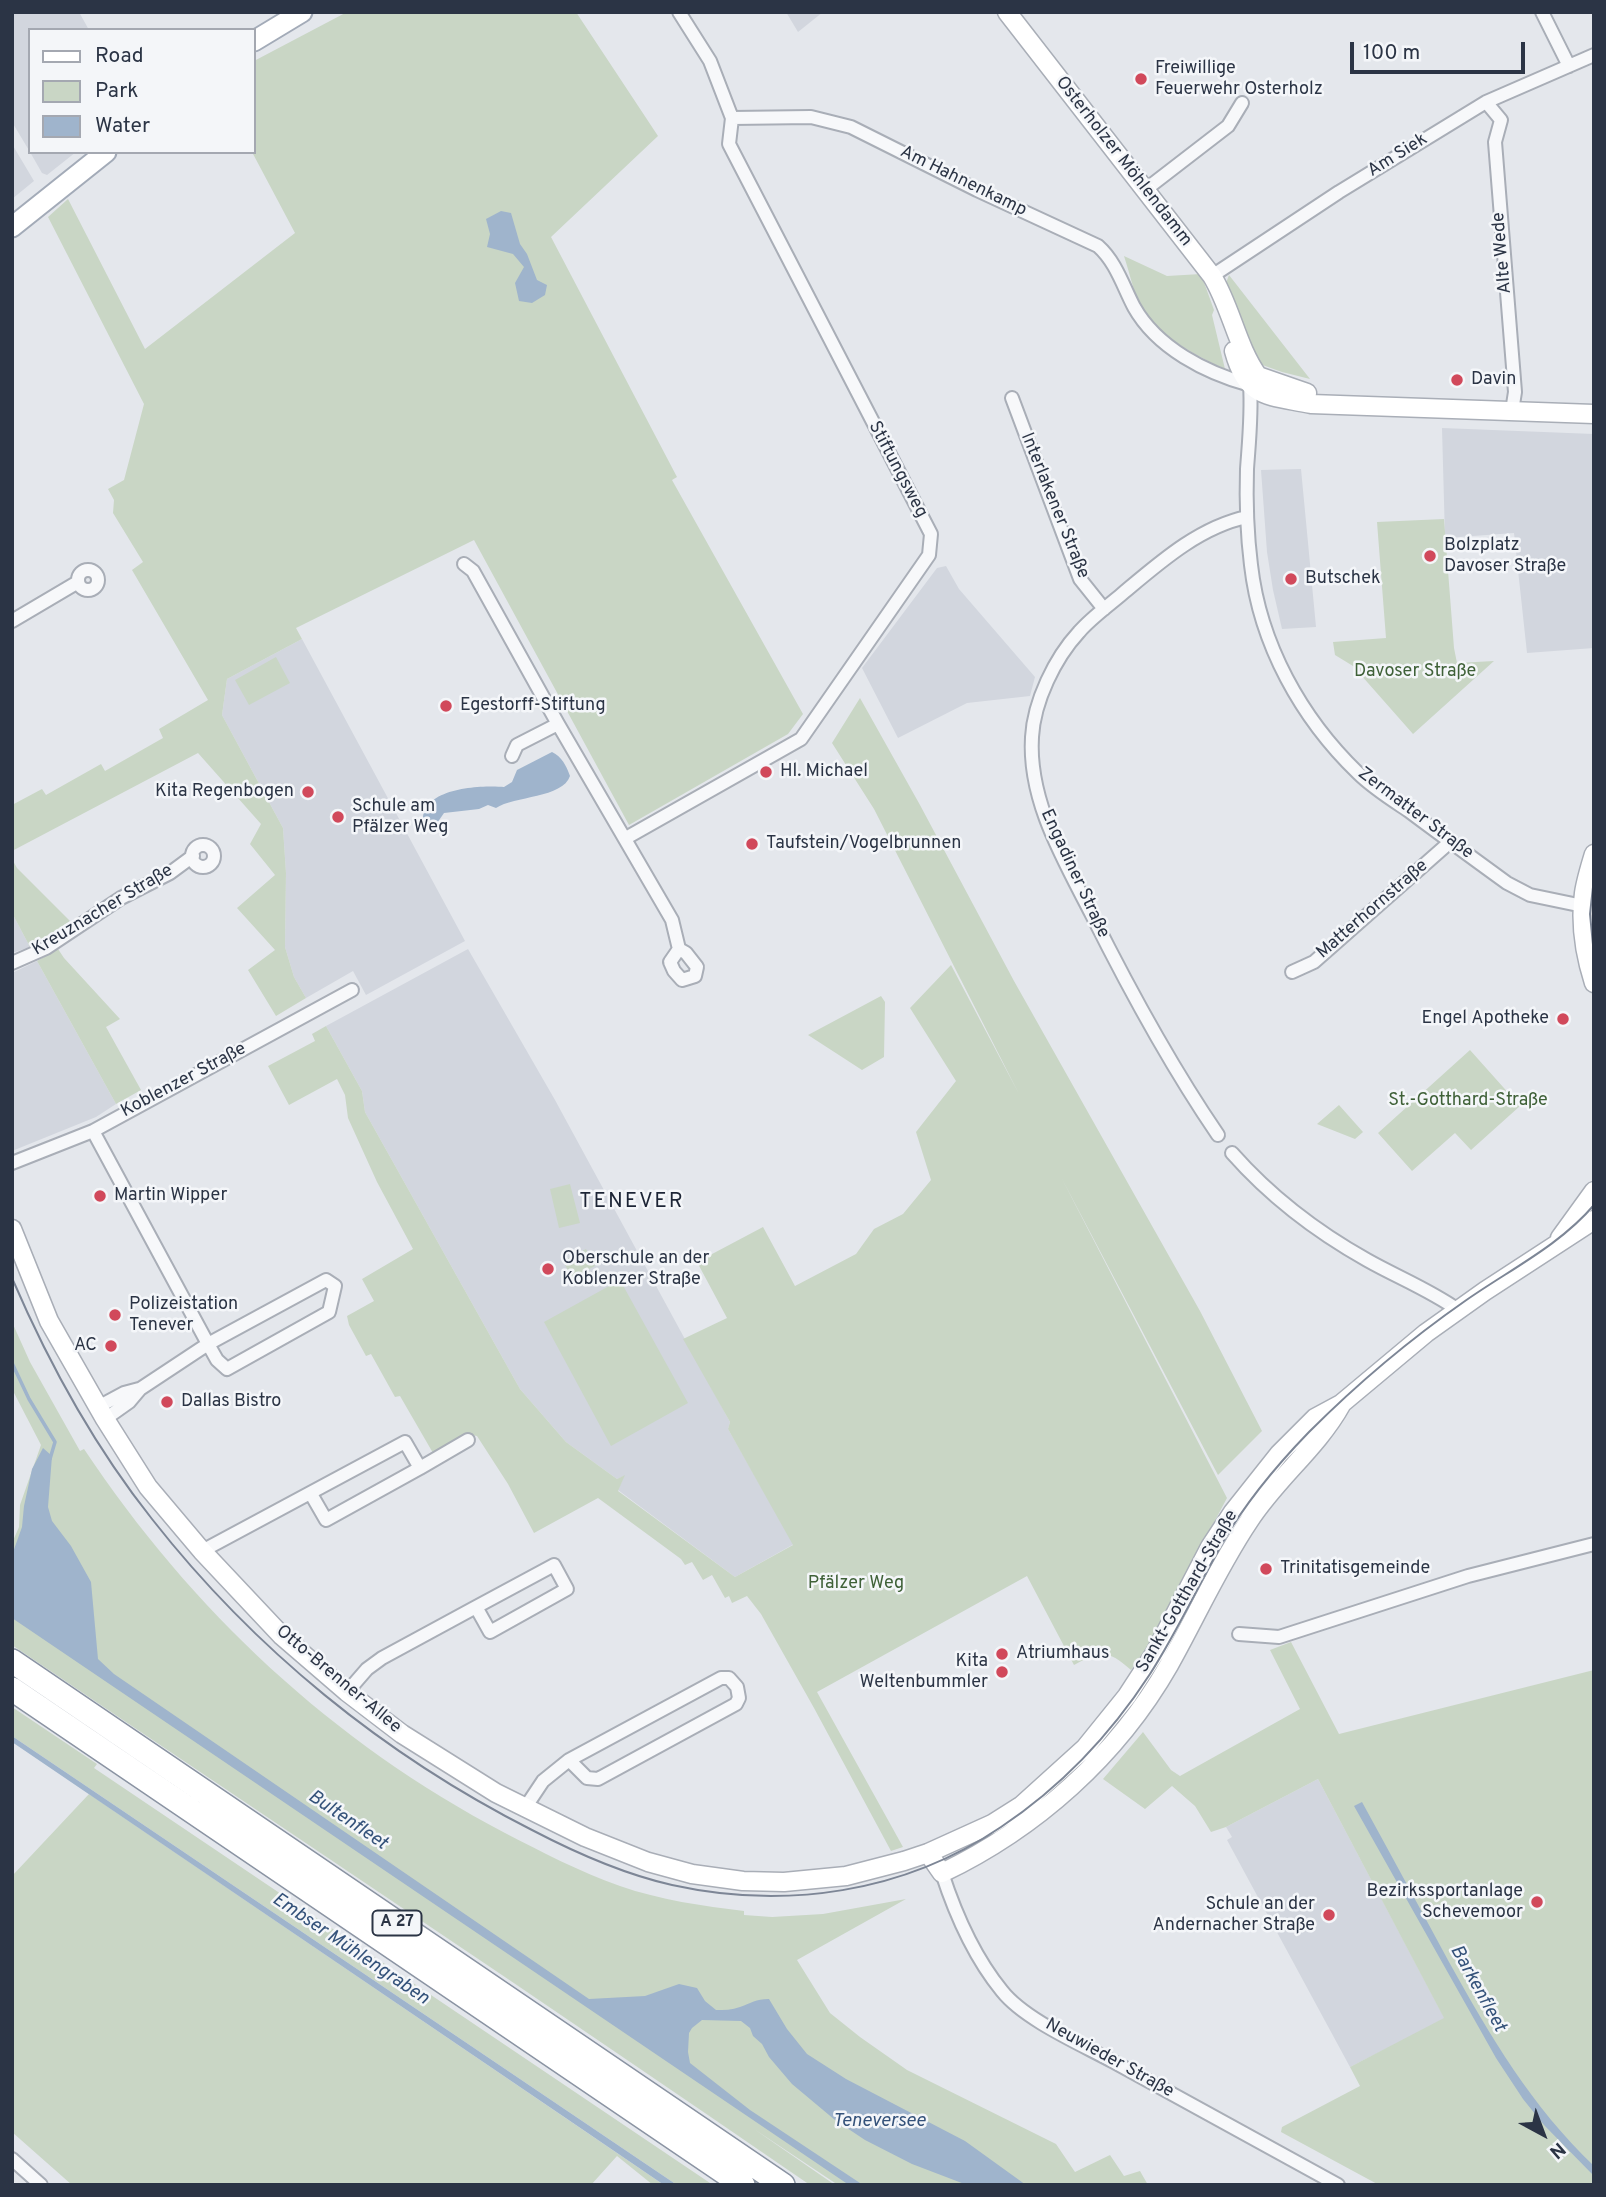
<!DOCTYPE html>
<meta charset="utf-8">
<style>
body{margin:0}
#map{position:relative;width:1606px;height:2197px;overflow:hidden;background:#e4e7ec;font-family:Overpass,sans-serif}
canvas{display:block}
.frame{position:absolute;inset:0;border:14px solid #2b3445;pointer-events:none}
.legend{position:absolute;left:28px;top:28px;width:228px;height:126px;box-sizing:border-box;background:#f4f6f9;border:2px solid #a4a8b1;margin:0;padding:9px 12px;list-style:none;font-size:21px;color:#2b3445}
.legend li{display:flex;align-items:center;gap:14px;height:35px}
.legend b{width:35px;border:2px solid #a4a8b1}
.north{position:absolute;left:1508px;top:2099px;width:70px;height:70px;-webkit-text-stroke:5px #f4f6f9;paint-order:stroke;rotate:139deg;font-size:19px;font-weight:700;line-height:28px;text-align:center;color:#2b3445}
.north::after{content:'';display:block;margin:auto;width:24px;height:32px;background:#2b3445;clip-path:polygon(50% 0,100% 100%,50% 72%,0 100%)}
.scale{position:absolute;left:1350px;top:42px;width:175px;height:32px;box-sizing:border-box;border:4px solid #2b3445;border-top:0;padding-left:9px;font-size:21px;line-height:24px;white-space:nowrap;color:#2b3445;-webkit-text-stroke:5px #f4f6f9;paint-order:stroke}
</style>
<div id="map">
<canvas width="1606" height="2197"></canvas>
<div class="frame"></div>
<ul class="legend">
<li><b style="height:9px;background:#fff"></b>Road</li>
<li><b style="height:19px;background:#c9d6c5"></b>Park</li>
<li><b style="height:19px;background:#9fb4cc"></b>Water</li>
</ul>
<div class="north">N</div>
<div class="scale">100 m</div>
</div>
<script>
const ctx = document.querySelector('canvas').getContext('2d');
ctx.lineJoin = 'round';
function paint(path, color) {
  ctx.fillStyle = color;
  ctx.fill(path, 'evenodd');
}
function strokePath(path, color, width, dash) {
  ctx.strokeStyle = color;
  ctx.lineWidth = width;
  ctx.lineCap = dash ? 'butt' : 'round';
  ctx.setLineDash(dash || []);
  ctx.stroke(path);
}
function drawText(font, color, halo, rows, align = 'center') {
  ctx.font = font + ' Overpass,sans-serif';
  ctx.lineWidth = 5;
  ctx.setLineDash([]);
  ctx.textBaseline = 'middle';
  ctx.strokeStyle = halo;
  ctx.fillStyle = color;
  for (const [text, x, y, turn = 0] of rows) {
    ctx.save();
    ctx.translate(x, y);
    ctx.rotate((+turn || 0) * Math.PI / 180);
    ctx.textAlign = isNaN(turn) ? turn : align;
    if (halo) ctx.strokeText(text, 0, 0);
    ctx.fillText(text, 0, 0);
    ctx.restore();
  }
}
const built = new Path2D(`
 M12,12H79L89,30H30V152L12,122Z
 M786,12H823L798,32Z
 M12,144L34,181L12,199Z
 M30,152H76L47,175L42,173Z
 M1442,428L1594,434V648L1527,653L1514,533L1445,538Z
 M1301,469L1316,627L1282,629L1273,590L1267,552L1261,470Z
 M946,566L959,589L1035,677L1030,696L967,703L898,738L862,668L937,568Z
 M302,639L465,941L366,995L353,971L306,998L294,977L285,947L286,873L283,828L222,715L227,679Z
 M12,913L30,947L12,953Z
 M468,949L555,1100L730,1422L728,1429L794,1544L735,1577L618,1490L624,1476L617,1479L566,1442L520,1389L365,1112L362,1091L326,1026Z
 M37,961L116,1104L96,1117L12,1151V973Z
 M1318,1779L1445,2019L1350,2067L1227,1840L1232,1837L1226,1827Z`);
const green = new Path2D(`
 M347,12H576L658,136L551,237L677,477L672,480L803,714L788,734L629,825L474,540L296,628L302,639L227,679L222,715L283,828L286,873L285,947L294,977L306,998L276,1016L248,970L275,950L237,908L275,875L250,844L261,824L198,753L12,851V805L42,789L46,795L101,764L105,771L163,738L159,729L208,700L132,570L143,562L113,513L114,500L108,489L124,480L144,404L48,217L68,199L145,349L295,233L252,152H254V61Z
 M1124,256L1167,276L1201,274L1214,310L1212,315L1225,369C1200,358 1159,336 1145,313C1134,296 1130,274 1124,256Z
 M1229,275L1310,379L1282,372L1254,362L1226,283Z
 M1444,519L1454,648L1457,663L1494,661L1413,734L1353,666L1335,655L1333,642L1386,638L1377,522Z
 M276,657L290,683L249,705L235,680Z
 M860,698L920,805L1014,981L1200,1311L1262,1431L1218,1475L1061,1177L1227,1498L1147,1648L1131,1670C1108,1650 1102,1650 1074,1665L1027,1576L817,1692L903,1847L891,1851L814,1708L761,1614L747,1596L732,1603L729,1596L725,1598L712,1575L703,1580L692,1562L685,1565L681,1559L598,1498L534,1533L508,1484L477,1436L467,1434L433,1453L400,1396L395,1397L371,1354L366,1356L349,1325L347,1316L374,1301L362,1279L413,1249L377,1182L348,1118L345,1095L337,1079L289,1105L268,1066L315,1041L312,1034L326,1026L362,1091L365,1112L520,1389L566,1442L617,1479L625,1475L618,1491L735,1577L793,1545L728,1429L730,1422L683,1339L727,1318L697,1262L763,1227L795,1286L856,1254L874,1229L903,1214L931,1180L916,1132L956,1081L910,1008L951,965L1019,1094L874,809L832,743Z
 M12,859L17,868L70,921L30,947L12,913Z
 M58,949L64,958L120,1019L106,1027L141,1090L116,1104L37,961Z
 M881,996L885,1002L884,1057L862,1070L808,1035Z
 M1470,1050L1520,1106L1471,1150L1455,1133L1412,1171L1378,1133Z
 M1339,1105L1363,1132L1355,1139L1317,1124Z
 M570,1184L580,1223L559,1228L550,1189Z
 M586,1249L595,1266L572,1278L563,1261Z
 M620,1280L688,1403L611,1446L544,1322Z
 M12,1322L30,1362L80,1451L84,1449C192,1611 332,1742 505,1833C542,1852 580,1872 620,1886C660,1900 703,1906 744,1911V1915L772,1917L823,1914L906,1899L797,1960L830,2013L860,2037L907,2070L1056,2144L1075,2172L1110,2155L1124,2176L1140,2171L1148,2185H838L754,2129L835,2185H810C546,2003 278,1825 12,1645V1543L19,1527L20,1505L41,1445L12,1389Z
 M1291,1642L1339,1734L1594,1670V2185H1379L1281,2132L1282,2127L1360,2086L1350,2067L1444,2018L1318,1779L1226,1827L1211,1832L1195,1806L1172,1786L1145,1809L1103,1779L1143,1732L1171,1770L1180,1776L1300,1709L1270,1650Z
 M12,1707L97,1764L94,1768L713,2185H677L12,1736Z
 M89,1794L664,2185H653L617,2156L591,2185H72L12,2132V1876Z`);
const water = new Path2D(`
 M501,211L511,213L520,244L527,254L537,280L547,285L545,295L532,303L519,301L515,283L524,267L513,254L487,247L490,234L486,219Z
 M552,752C562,757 566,765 570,776C563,798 514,796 496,808L488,805L479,809L444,813L433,829L424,827C414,788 480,785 504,787L512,782L517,770Z
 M43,1448L52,1456L48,1507L52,1521L71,1546L91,1582L98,1659L114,1674L589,1999L645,1996L679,1984L697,1988L705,2001L716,2010C724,2010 732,2010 740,2007C752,2003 755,1999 769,1999L787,2029L807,2054L846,2079L965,2141L1026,2185H967L912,2164L865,2140L835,2120L792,2084L769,2057L762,2044L753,2036L750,2028L741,2021L702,2020L692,2028L689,2033L688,2052L690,2063L750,2110L863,2185H849L12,1618V1555L22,1527L24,1506L32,1469Z
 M12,1736L677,2185H664L573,2123L12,1742Z
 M1362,1802C1391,1855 1420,1908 1449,1962C1490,2036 1532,2107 1594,2166V2176L1544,2125L1523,2099L1496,2058L1354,1806Z`);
const stream = new Path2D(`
 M12,1363L29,1399L55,1442L50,1459`);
const street = new Path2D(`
 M1542,12L1569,66
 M1486,102L1501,120L1495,142L1515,392L1512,411
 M732,118L811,117L851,127L977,190L1098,246C1116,262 1123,286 1134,307C1157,348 1206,373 1250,385C1252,413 1249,441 1247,469C1246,501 1247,533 1251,565C1260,644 1301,718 1358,773C1373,788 1391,799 1409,811C1441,835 1474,859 1507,883L1530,895L1583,906
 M1145,190L1228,126L1242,103
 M1212,276L1339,192L1486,102L1594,55
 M1012,398L1080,579L1104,609
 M464,564L473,571L558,724L672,920L679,949L670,962L674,971L682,980L695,976L697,967L686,953L679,949
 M78 580a10 10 0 1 1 20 0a10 10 0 1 1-20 0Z
 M12,621L78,582
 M512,756L517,745L558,724
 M626,838L801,739L929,555L931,534L729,144L732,118L710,61L679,12
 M192 856a11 11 0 1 1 22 0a11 11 0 1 1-22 0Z
 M12,963L46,948L121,898L170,873L193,856
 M1292,972L1314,962L1450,842
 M93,1131L208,1344L217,1360L227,1369L329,1312L335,1286L326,1280L208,1344L140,1389L129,1402L105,1419
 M1218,1135C1170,1065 1130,991 1092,915C1064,860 1028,801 1032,737C1034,701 1055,658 1079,632C1091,618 1108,606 1122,594C1159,563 1199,527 1247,517
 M1232,1153C1270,1196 1317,1232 1367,1260C1397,1277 1430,1290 1458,1310
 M12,1163L93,1131L352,990
 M98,1407L124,1393L139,1389
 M420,1468L468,1440
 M202,1551L405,1442L420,1468L326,1520L311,1494
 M554,1565L567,1589L490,1632L476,1607Z
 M1239,1634L1279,1637L1468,1576L1594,1544
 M347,1692L367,1669L382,1658L476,1607
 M525,1808L543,1781L569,1760L721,1678H729L737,1687L739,1698L736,1704L598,1779L587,1778L569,1760
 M942,1873C955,1913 975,1958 1002,1991C1025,2020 1081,2044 1114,2062C1189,2103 1263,2144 1338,2185
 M12,2159L41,2185`);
const secondary = new Path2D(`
 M1007,12L1212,276C1231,307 1237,347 1258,376
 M1234,351C1247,399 1267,395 1311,404L1594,414
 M1258,376L1307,393
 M1594,854C1590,867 1586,880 1584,893C1580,922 1585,955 1594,983
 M12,1229L49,1321L105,1419L148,1487L202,1551L282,1636L347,1692L402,1734L496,1793L585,1837L648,1862L692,1874L743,1881L784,1882L846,1876L904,1861L928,1853L992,1824L1022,1805L1085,1748L1127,1696L1155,1653L1210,1547L1233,1512L1279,1454L1315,1418L1341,1404L1426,1333L1485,1291L1594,1220
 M1560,1238L1594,1191
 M928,1853L942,1873C1036,1828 1117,1756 1169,1665C1196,1617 1218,1567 1249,1521C1276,1479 1317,1448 1341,1405`);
const primary = new Path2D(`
 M254,41L302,12
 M12,227L106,152`);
const highway = new Path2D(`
 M12,1661L783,2185
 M12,1689L743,2185`);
const tram = new Path2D(`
 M1594,878L1590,914L1594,955
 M12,1278C49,1364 94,1446 152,1519C254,1649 384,1755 532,1830C576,1853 623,1874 672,1885C785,1910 904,1893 1001,1827C1061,1787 1111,1734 1150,1674C1177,1632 1198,1586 1223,1542C1246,1502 1276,1466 1309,1432C1357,1384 1409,1340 1465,1301C1509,1270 1559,1246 1594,1205`);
const markers = [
 [1141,79,7,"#d1495b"],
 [1457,380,7,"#d1495b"],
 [1430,556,7,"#d1495b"],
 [1291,579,7,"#d1495b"],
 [446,706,7,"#d1495b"],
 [766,772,7,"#d1495b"],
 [308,792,7,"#d1495b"],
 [338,817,7,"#d1495b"],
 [752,844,7,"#d1495b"],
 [1563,1019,7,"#d1495b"],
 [100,1196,7,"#d1495b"],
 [548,1269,7,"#d1495b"],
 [115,1315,7,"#d1495b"],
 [111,1346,7,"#d1495b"],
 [167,1402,7,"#d1495b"],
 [1266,1569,7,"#d1495b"],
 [1002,1654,7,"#d1495b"],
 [1002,1672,7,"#d1495b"],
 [1537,1902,7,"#d1495b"],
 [1329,1915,7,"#d1495b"]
];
const shields = [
 [397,1923,49]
];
const shieldNames = [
 ["A 27",397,1923]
];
const poiNames = [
 ["Freiwillige",1155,69],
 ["Feuerwehr Osterholz",1155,90],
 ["Davin",1471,380],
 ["Bolzplatz",1444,546],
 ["Davoser Straße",1444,567],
 ["Butschek",1305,579],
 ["Egestorff-Stiftung",460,706],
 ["Hl. Michael",780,772],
 ["Kita Regenbogen",294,792,"right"],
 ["Schule am",352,807],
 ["Pfälzer Weg",352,828],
 ["Taufstein/Vogelbrunnen",766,844],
 ["Engel Apotheke",1549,1019,"right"],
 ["Martin Wipper",114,1196],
 ["Oberschule an der",562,1259],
 ["Koblenzer Straße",562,1280],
 ["Polizeistation",129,1305],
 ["Tenever",129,1326],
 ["AC",97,1346,"right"],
 ["Dallas Bistro",181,1402],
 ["Trinitatisgemeinde",1280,1569],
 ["Atriumhaus",1016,1654],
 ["Kita",988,1662,"right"],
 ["Weltenbummler",988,1683,"right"],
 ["Bezirkssportanlage",1523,1892,"right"],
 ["Schevemoor",1523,1913,"right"],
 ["Schule an der",1315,1905,"right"],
 ["Andernacher Straße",1315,1926,"right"]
];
const streetNames = [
 ["Am Siek",1398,156,-32],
 ["Osterholzer Möhlendamm",1123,162,52],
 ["Am Hahnenkamp",963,182,26],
 ["Alte Wede",1503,253,-95],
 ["Stiftungsweg",897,470,62],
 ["Interlakener Straße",1054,506,68],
 ["Zermatter Straße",1415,814,37],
 ["Engadiner Straße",1074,874,65],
 ["Matterhornstraße",1373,910,-41],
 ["Kreuznacher Straße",103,911,-31],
 ["Koblenzer Straße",184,1081,-28],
 ["Sankt-Gotthard-Straße",1188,1592,-60],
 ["Otto-Brenner-Allee",338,1680,40],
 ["Neuwieder Straße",1109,2059,29]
];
const parkNames = [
 ["Davoser Straße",1415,672],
 ["St.-Gotthard-Straße",1468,1101],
 ["Pfälzer Weg",856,1584]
];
const waterNames = [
 ["Bultenfleet",347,1821,34],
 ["Embser Mühlengraben",350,1950,34],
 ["Barkenfleet",1477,1989,61],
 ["Teneversee",879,2122]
];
const quarterNames = [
 ["TENEVER",632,1203]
];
paint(built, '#d2d6de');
paint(green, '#c9d6c5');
paint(water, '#9fb4cc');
strokePath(stream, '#9fb4cc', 3.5);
strokePath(street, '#a9aeb7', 16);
strokePath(secondary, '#a9aeb7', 21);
strokePath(primary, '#a3abb8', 23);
strokePath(highway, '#8b94a3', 26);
strokePath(street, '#f7f8fa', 12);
strokePath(secondary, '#fff', 18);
strokePath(primary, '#fff', 19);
strokePath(highway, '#fff', 23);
strokePath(tram, '#7d8696', 2);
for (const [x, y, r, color] of markers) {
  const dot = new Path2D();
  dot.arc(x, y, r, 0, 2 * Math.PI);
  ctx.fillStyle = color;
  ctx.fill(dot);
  strokePath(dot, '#f4f6f9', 2.5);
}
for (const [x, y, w] of shields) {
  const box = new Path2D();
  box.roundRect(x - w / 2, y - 12.5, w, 25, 5);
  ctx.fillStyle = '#f4f6f9';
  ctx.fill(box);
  strokePath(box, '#2b3445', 2);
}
drawText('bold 16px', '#2b3445', null, shieldNames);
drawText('18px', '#2b3445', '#f4f6f9', poiNames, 'left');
drawText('18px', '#2b3445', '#f4f6f9', streetNames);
drawText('18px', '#3f6138', '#f4f6f9', parkNames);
drawText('italic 19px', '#34527a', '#f4f6f9', waterNames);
ctx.letterSpacing = '2px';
drawText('21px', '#1d2536', '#f4f6f9', quarterNames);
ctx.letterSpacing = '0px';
</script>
